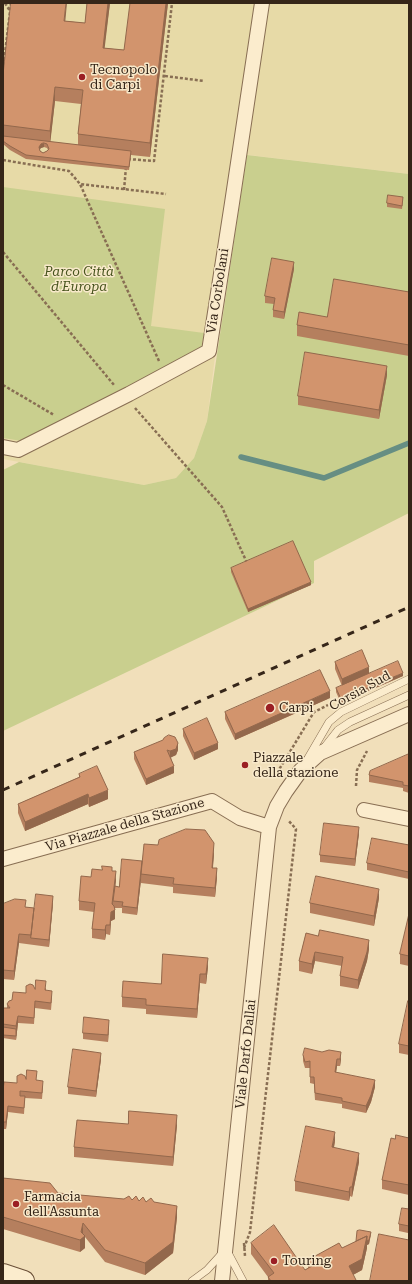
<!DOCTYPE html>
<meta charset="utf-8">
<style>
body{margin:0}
#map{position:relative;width:412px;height:1284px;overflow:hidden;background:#f1dfba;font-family:"Roboto Serif",serif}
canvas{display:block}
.frame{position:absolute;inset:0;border:4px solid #362619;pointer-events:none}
</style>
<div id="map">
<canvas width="412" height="1284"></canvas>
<div class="frame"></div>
</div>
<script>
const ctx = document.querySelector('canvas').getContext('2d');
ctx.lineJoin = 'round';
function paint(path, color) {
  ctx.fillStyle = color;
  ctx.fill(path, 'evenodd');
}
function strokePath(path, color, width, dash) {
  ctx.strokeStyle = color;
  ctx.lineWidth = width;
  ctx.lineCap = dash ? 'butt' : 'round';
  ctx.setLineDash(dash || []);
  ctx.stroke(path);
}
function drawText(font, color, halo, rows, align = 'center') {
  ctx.font = font + ' "Roboto Serif",serif';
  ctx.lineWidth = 3;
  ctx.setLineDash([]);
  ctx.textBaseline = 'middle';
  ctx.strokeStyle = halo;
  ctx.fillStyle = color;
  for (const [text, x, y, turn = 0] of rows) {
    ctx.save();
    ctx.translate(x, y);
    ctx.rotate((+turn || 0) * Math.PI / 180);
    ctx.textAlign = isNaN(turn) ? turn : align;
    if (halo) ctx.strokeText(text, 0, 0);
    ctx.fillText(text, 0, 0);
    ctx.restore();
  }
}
const farmland = new Path2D(`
 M3,3H409V174L240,154L207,421L194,458L176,478L144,485L3,459Z`);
const green = new Path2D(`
 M247,155L409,174V513L314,561V583L3,731V470L19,462L144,485L176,478L194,458L207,421Z
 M3,187L165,209L151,326L204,333L201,350L22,441L3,438Z`);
const stream = new Path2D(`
 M241,457L324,478L409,443`);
const path = new Path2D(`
 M5,3L10,11
 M3,70L11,3
 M165,76L204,81
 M128,159L154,161L172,3
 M3,160L69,171L80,184
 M124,190L126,167
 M3,252L114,385
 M159,361L80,184L166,194
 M3,385L54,415
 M135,408L222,507L247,563
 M277,773L314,712L328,705
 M356,786L357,770L367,751
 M244,1243L245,1256
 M244,1248L250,1232L296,829L288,820`);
const service = new Path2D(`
 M323,749L338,730L350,722L409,695
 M308,758L329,722L341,712L409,679
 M192,1281L207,1270L226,1249L243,1281`);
const minor = new Path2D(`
 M3,447L18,450L129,394L209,351L232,203L262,3
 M364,810L409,819
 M3,859L212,801L240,818L269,827
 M222,1281L269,827L277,806L286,791L301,770L320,753L409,714`);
const secondary = new Path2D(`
 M3,1274L24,1281`);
const rail = new Path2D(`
 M3,790L409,607`);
const wall = new Path2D(`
 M87,3H110L104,48L124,50L168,3L150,157L131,155L129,170L26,159L10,150L3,144V75L66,21L85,23ZM55,101L81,104L78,134V145L50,142ZM44,147L47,148L48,150L47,151L43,153L40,151V149L41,148Z
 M403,201L402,209L387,207V203Z
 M294,269L284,319L273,317V310L274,304L265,303V296Z
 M409,292V356L297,336V325L327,317Z
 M387,375L379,419L298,405V396Z
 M231,568L311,585L248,612L231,572Z
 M335,662L369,673L403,676L341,703L336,692V688L342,686L335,669Z
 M330,698L235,740L225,719V712Z
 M183,729L218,749L194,760L183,736Z
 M178,750L176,755L171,757L174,773L146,785L134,759V752Z
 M409,754V793L403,791V788L369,782V775Z
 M79,774L108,799L89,807L88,804L25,831L18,813V804L79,777Z
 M359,833L355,866L320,862V855Z
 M409,845V879L367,870V863Z
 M214,853L213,868L217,877L215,897L173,893V887L141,883V880L137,915L122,913V908H115V919L111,921L110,935L106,934L105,940L92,938V929L94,912L79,910V901L112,871L116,880L115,886L119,887L142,861Z
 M379,898L374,926L310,913V903Z
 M53,903L49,947L19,943L14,980L3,979V904L34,908Z
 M409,914V966L400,964V954Z
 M306,933L369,949L367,961L358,989L340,986V976L342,966L315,961L312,974L299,971V961Z
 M208,967L206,984L200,983L197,1018L146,1014V1009L122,1007V997Z
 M46,988V990L52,998L51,1010L35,1008L34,1024L18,1023L16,1040L3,1038V1008H7V1004L26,993L35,989Z
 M409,1002V1055L399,1053V1044Z
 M109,1026L108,1042L83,1039V1033Z
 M303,1055L341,1059L340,1066H337L336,1073L375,1087L371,1102L366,1113L342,1108V1104L315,1100L314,1084L310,1083V1068H305L303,1061Z
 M101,1059L96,1097L68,1094V1087Z
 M26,1079L37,1080L43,1087L42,1099L25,1098L24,1114L8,1112L6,1129H3V1090L17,1083Z
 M128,1124L177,1125L173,1166L74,1157V1147Z
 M409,1138V1195L382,1189V1180L395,1139Z
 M335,1141L334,1148L359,1162L352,1197L350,1196L349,1201L295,1191V1181Z
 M3,1178L58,1193L154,1202L177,1217L173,1253L145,1275L105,1262L85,1237V1248L80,1252L3,1229Z
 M409,1209V1240H408V1233L399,1231V1224Z
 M371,1235L369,1244L367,1245V1248L362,1270L353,1275L356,1281H268V1277L251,1254V1243L305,1270L308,1268V1260L342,1248Z`);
const shadedWall = new Path2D(`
 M66,3H67L64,35V21Z
 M108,3H110L103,62V48Z
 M166,3H168L150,157V143Z
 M55,87V101L50,145V131Z
 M44,143V147L41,148L39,150V147L41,144Z
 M294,262V269L284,319V312Z
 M387,366V375L379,419V410Z
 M311,582V585L248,612V609Z
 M369,667V673L342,686V679Z
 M403,673V676L341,703V699Z
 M330,691V698L235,740V734Z
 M178,743V750L176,755L170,758V751Z
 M218,743V749L194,760V753Z
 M174,766V773L146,785V779Z
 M108,790V799L89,807V798Z
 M88,794V804L25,831V822Z
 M359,827V833L355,866V859Z
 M214,843V853L212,877V868Z
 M142,861L141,880L137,915V908Z
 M217,868V877L215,897V888Z
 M116,871V880L114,901H113V907L115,910V919L111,921L110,935V925Z
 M379,889V898L374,926V916Z
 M53,896V903L49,947V940Z
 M106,925V934L105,940V930Z
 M19,934V943L14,980V971Z
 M369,940V949L367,961L358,989V980Z
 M315,952V961L312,974V964Z
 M208,958V967L206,984V974Z
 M200,974V983L197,1018V1009Z
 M18,1016V1023L16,1040V1026Z
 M109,1020V1026L108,1042V1035Z
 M341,1052V1059L340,1066V1059Z
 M101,1053V1059L96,1097V1091Z
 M337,1059V1066L335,1079V1072Z
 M375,1080V1087L371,1102L366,1113V1106Z
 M8,1106V1112L6,1129V1122Z
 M177,1115V1125L173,1166V1157Z
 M335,1132V1141L332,1156V1147Z
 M359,1153V1162L352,1197V1187Z
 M350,1187V1196L349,1201V1192Z
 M177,1206V1217L173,1253L145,1275V1263Z
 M83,1223V1234L85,1236V1248L80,1252V1240Z
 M371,1232L369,1244L367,1245V1248L362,1270L349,1277V1266L367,1236Z`);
const building = new Path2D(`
 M11,3H66L64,21L85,23L87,3H108L103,48L124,50L130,3H166L150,143L78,134L83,90L55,87L50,131L3,125V75Z
 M3,136L131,151L129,167L26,155L10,146L3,141ZM44,143L47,144L49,149L47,151L43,153L40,151L39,147L41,144Z
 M388,195L403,197L402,206L387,203Z
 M272,258L294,262L284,312L273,310L275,298L265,296Z
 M334,279L409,292V345L297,325L299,312L327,317Z
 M305,352L387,366L379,410L298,396Z
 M293,541L311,582L248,609L231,568Z
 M362,650L369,667L342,679L335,662Z
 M398,661L403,673L341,699L336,688Z
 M320,670L330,691L235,734L225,712Z
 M207,718L218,743L194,753L183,729Z
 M169,735L175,737L178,743L176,749L170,751L167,750L174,766L146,779L134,752L163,740L164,738Z
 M409,754V786L403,785V782L369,775L370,771Z
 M97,766L108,790L89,798L88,794L25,822L18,804L80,777L79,774Z
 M324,823L359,827L355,859L320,855Z
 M186,829L205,830L214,843L212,868H217L215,888L173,884L174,878L141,874L144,844L158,845L159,840Z
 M372,838L409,845V872L367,863Z
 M122,859L142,861L137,908L122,906L123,902L113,901L115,886L119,887Z
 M102,866L112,867V871H116L112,904L114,906L115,910L111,912L110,925H106L105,930L92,929L95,903L79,901L81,876L91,877L92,869L102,870Z
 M316,876L379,889L374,916L310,903Z
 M36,894L53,896L49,940L31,938Z
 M15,899L26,900L25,907L34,908L31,935L19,934L14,971L3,970V904Z
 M409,914V956L400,954Z
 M320,930L369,940L367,952L358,980L340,976L343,957L315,952L312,964L299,961L306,933L318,936Z
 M163,954L208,958L206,974H200L197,1009L146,1005V999L122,997L123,981L161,984Z
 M36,980L46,981L45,990L52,991L51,1003L35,1001L34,1018L18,1016L16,1026L3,1024V1008H10L7,1004L9,1001L12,1000L13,992L26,993V986L30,984L33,985L35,989Z
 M408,1001L409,1002V1046L399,1044Z
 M84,1017L109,1020L108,1035L83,1033Z
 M3,1027L16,1029V1036L3,1035Z
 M305,1048L322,1052L329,1050L341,1052L340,1059H337L335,1072L375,1080L371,1095L366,1106L342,1101V1098L315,1093L314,1077H310V1061L305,1062L303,1055Z
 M73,1049L101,1053L96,1091L68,1087Z
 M27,1070L37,1071L36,1080L43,1081L42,1093L20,1091V1096H25L24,1108L8,1106L6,1122H3V1090L4,1082L17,1083V1076L21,1074L25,1076L26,1079Z
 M129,1111L177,1115L173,1157L74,1147L77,1120L128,1124Z
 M306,1126L335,1132L332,1147L359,1153L352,1187H350L349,1192L295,1181Z
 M396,1135L409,1138V1185L382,1180L391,1138L395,1139Z
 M3,1178L50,1183L58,1193L124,1199L129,1196L132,1200L136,1196L139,1201L143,1197L146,1202L151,1198L154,1202L177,1206L173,1242L145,1263L105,1250L83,1223L81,1232L85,1236L80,1240L3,1217Z
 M402,1208L409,1209V1226L399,1224Z
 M274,1225L305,1270L312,1266L308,1260L339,1243L342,1248L367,1236L362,1259L349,1266L356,1280L354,1281H271L268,1277L274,1273L251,1243Z
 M360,1230L371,1232L369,1240L367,1241V1236L356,1241L357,1231Z
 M379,1234L409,1240V1281H370Z`);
const markers = [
 [82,77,4,"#9b1f24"],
 [270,708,5,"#9b1f24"],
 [245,765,4,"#9b1f24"],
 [16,1204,4,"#9b1f24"],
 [274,1261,4,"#9b1f24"]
];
const poiNames = [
 ["Tecnopolo",90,70],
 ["di Carpi",90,85],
 ["Carpi",279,708],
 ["Piazzale",253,758],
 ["della stazione",253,773],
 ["Farmacia",24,1197],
 ["dell'Assunta",24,1212],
 ["Touring",282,1261]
];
const parkNames = [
 ["Parco Città",79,272],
 ["d'Europa",79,287]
];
const streetNames = [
 ["Via Corbolani",218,291,-81],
 ["Corsia Sud",360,691,-29],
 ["Via Piazzale della Stazione",125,825,-16],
 ["Viale Darfo Dallai",246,1054,-84]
];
paint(farmland, '#e7daa7');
paint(green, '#c9cf8e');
strokePath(stream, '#668e83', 5.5);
strokePath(service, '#886e53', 8);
strokePath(minor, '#886e53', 16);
strokePath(secondary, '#6a4f37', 22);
strokePath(path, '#886e53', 2.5, [3, 2]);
strokePath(service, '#fbeccd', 7);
strokePath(minor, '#fbeccd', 14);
strokePath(secondary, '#fbeccd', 20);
strokePath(rail, '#362619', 3, [7, 7]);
paint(wall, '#b57f5e');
paint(shadedWall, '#93684c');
paint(building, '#d2946d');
strokePath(building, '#93684c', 1);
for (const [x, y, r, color] of markers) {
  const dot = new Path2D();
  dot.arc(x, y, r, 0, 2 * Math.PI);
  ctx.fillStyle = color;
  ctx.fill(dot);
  strokePath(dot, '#f8e9ca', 1.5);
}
drawText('13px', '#362619', '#f8e9ca', poiNames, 'left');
drawText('italic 13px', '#48541e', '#f8e9ca', parkNames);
drawText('13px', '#362619', '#f8e9ca', streetNames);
</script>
